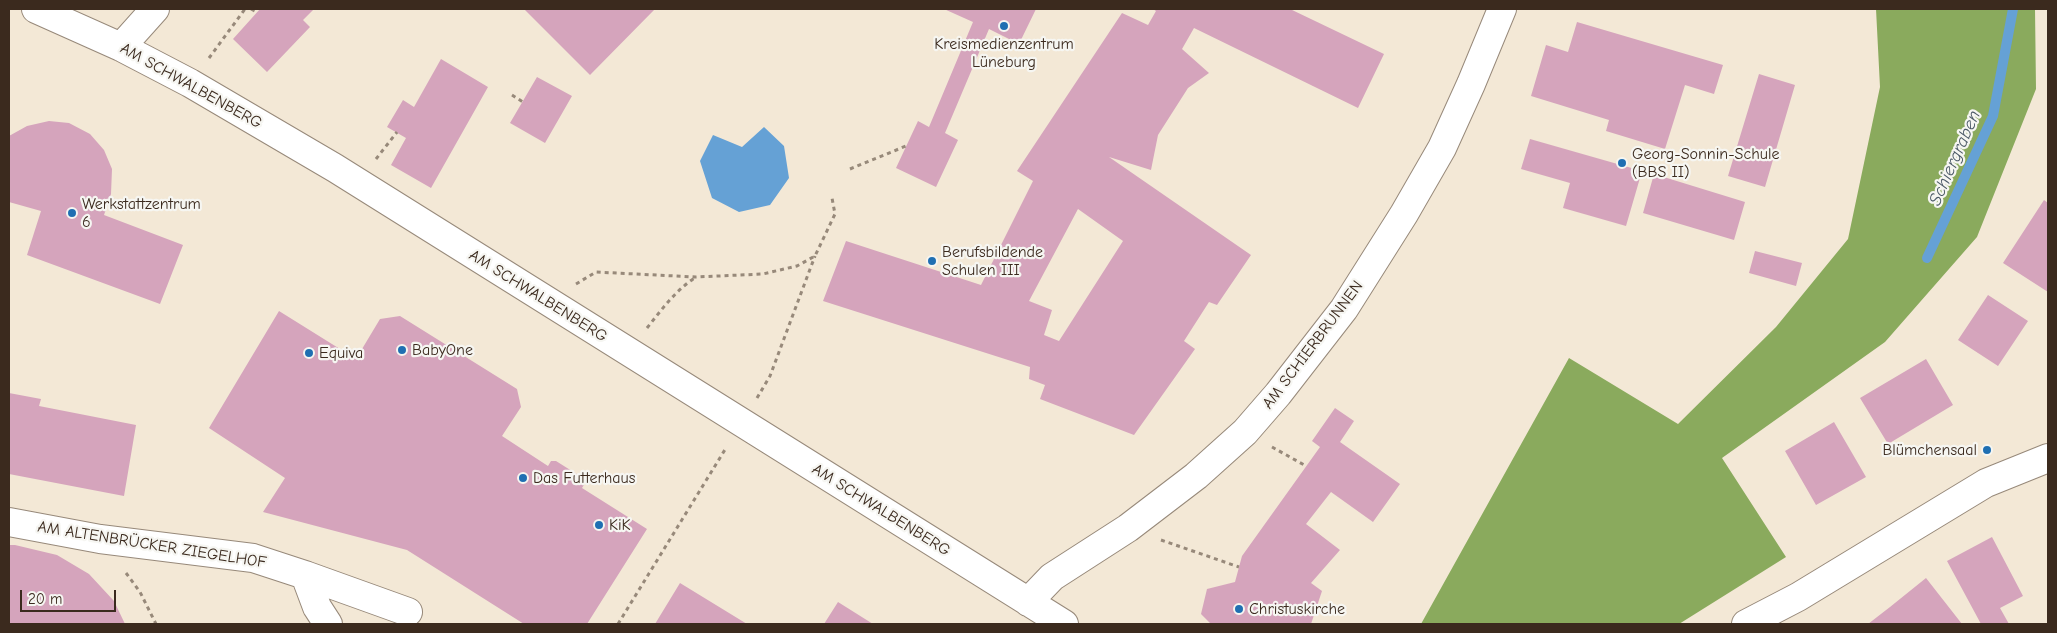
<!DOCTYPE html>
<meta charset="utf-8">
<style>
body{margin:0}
#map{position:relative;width:2057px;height:633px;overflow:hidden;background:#f3e8d6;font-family:"Comic Neue",sans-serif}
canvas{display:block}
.frame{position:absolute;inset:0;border:10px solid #3b2a1e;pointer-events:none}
.scale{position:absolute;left:20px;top:590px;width:96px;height:22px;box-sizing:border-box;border:2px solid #3b2a1e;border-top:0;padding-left:6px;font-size:15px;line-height:18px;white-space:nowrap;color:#3b2a1e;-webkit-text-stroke:4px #f6f6f2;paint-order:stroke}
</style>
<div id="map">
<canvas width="2057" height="633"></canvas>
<div class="frame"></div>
<div class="scale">20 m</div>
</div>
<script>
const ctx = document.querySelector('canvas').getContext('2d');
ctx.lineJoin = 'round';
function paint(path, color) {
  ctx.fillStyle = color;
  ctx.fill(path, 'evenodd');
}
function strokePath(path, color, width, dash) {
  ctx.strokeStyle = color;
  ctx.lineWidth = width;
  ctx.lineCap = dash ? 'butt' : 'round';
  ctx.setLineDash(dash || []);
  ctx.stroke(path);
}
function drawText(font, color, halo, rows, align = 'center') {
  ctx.font = font + ' "Comic Neue",sans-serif';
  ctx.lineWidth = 4.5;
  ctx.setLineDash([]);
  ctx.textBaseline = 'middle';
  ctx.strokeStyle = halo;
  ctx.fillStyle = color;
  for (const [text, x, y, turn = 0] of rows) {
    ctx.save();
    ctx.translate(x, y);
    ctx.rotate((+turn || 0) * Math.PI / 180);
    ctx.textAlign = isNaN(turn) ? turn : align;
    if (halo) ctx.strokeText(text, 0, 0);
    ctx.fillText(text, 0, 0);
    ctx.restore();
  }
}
const forest = new Path2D(`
 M1876,9H2035L2036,89L1977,237L1885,342L1722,458L1786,557L1679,624H1421L1569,358L1678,424L1776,327L1848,239L1880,87Z`);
const water = new Path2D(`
 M764,127L784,146L789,178L770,205L739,212L712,198L700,161L713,135L742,147Z`);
const stream = new Path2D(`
 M1927,258L1993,116L2013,9`);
const building = new Path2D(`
 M260,9H314L303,20L310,27L267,72L233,39Z
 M524,9H655L590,75Z
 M944,9H1036L1019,44L989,29L945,133L958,140L936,187L896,168L918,121L929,127L973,22Z
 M1153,9H1290L1384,54L1358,108L1194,28L1182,49L1209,73L1188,88L1158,135L1151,170L1109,157L1251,255L1217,305L1209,302L1184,341L1195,349L1134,435L1040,399L1045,385L1029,379L1030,367L823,301L846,241L981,285L1033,181L1017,171L1122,13L1148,25L1156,11ZM1078,209L1123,241L1059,341L1044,335L1052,310L1029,301Z
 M1577,22L1723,65L1714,94L1685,85L1665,149L1606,131L1609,120L1531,96L1546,45L1568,52Z
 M441,59L488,87L431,188L391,165L406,138L387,127L403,100L414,107Z
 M1759,74L1795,85L1765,187L1728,176Z
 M537,77L572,96L545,143L510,123Z
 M49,121L69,123L90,134L104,150L112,169L111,194L104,215L183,245L160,304L27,255L41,211L9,202V136L27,126Z
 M1530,139L1642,171L1626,226L1563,208L1570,183L1521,169Z
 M1654,174L1745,202L1734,240L1643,213Z
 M2044,200L2048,203V292L2003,263Z
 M1755,251L1802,263L1796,286L1749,273Z
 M1988,295L2028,321L1998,366L1958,340Z
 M279,311L356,359L380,319L400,316L517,389L521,407L502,436L548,466L551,461H556L583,478L585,483L582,488L647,529L587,624H524L407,550L263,512L285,478L209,428Z
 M1926,359L1953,405L1888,444L1860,398Z
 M9,393L41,399L39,406L136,425L124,496L9,474Z
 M1335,408L1354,421L1340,442L1400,484L1373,522L1331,492L1306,524L1340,550L1311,583L1322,591L1311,624H1211L1201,614L1207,589L1235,582L1242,556L1320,447L1312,441Z
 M1834,422L1866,477L1816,505L1785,451Z
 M1992,537L2023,596L2000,608L2009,624H1981L1947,561Z
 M9,545H15L57,555L89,574L114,601L125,624H9Z
 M1926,578L1962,624H1868L1890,607Z
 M680,583L747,624H655Z
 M838,602L873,624H824Z`);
const path = new Path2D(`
 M251,9L257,12
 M209,58L245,9
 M512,95L523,102
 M376,159L397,132
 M850,169L906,146
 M576,284L596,272L696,277L763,274L797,266L815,256L835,214L832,198
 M647,328C662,309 676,290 696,277
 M757,398L770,376L815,256
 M1272,447L1306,466
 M1161,540L1239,567
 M126,573L140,592L156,624
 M618,624L726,448`);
const minor = new Path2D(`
 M36,9L121,47L190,83L335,168L1064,624
 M121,47L155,9
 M9,522L100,539L253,558L305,575L408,612
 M305,575L317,607L328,624
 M1028,602L1052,577L1128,528L1196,476L1245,432L1278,394L1344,309L1404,214L1442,148L1471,84L1502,9
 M1746,624L1798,597L1986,483L2048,458`);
const markers = [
 [1004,26,5,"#1f6fb2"],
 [1622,163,5,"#1f6fb2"],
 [72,213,5,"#1f6fb2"],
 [932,261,5,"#1f6fb2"],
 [402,350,5,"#1f6fb2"],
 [309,353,5,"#1f6fb2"],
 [1987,450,5,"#1f6fb2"],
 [523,478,5,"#1f6fb2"],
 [599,525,5,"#1f6fb2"],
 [1239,609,5,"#1f6fb2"]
];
const poiNames = [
 ["Kreismedienzentrum",1004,44,"center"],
 ["Lüneburg",1004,62,"center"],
 ["Georg-Sonnin-Schule",1632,154],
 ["(BBS II)",1632,172],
 ["Werkstattzentrum",82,204],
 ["6",82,222],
 ["Berufsbildende",942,252],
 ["Schulen III",942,270],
 ["BabyOne",412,350],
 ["Equiva",319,353],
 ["Blümchensaal",1977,450,"right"],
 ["Das Futterhaus",533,478],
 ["KiK",609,525],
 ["Christuskirche",1249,609]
];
const streetNames = [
 ["AM SCHWALBENBERG",191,86,29],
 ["AM SCHWALBENBERG",538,296,32],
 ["AM SCHIERBRUNNEN",1313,345,-53],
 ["AM SCHWALBENBERG",881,510,32],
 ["AM ALTENBRÜCKER ZIEGELHOF",152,545,9]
];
const waterNames = [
 ["Schiergraben",1955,158,-66]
];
paint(forest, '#8aaa5d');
paint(water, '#65a1d5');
strokePath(stream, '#65a1d5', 10);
paint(building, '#d5a4bc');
strokePath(minor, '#97897a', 30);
strokePath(path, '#97897a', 3, [4, 4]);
strokePath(minor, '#fff', 28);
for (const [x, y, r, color] of markers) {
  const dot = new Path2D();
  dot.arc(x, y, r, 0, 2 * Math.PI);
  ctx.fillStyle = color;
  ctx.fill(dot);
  strokePath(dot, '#f6f6f2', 2);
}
drawText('16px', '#3b2a1e', '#f6f6f2', poiNames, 'left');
drawText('16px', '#3b2a1e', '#f6f6f2', streetNames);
drawText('italic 18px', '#4c5a67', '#f6f6f2', waterNames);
</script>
